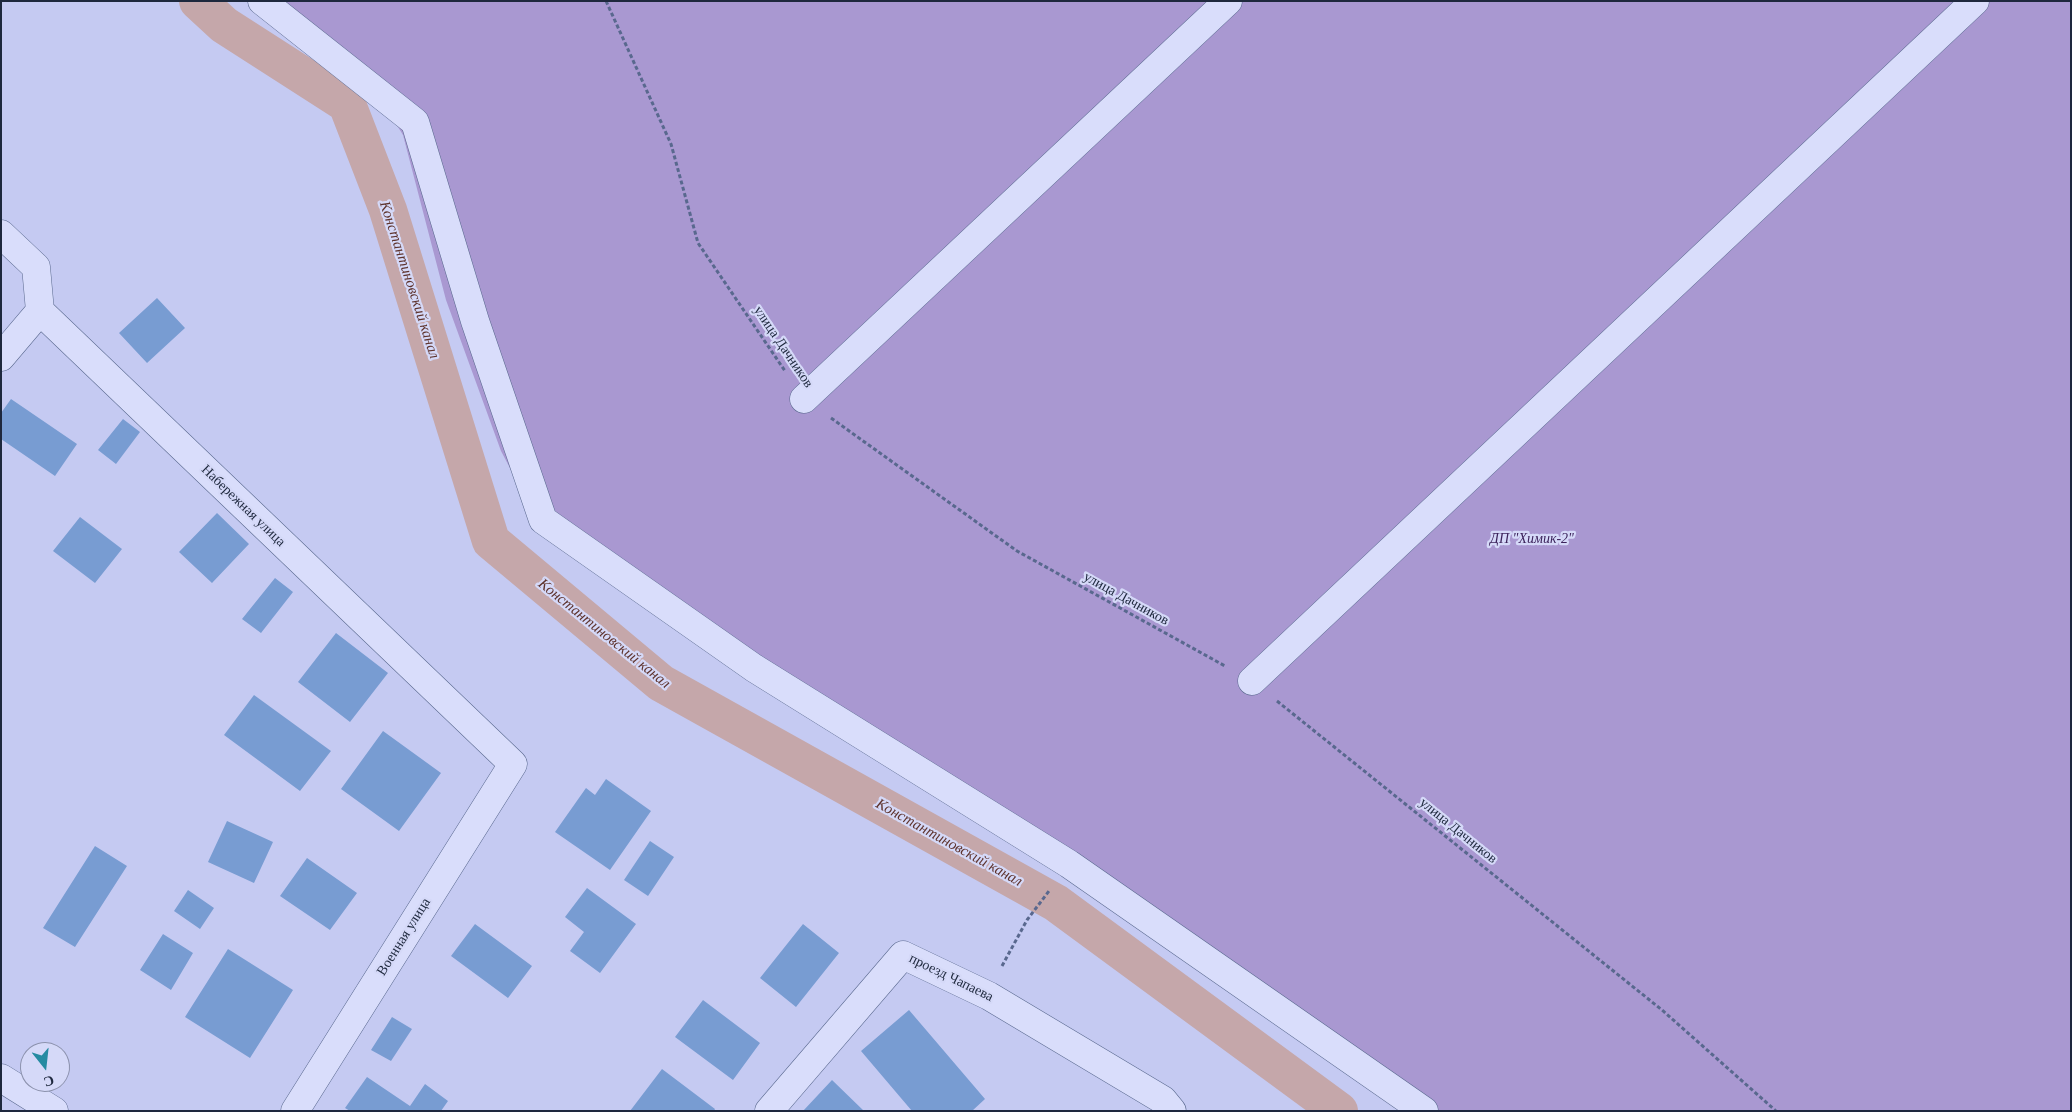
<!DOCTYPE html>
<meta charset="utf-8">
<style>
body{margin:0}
#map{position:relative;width:2072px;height:1112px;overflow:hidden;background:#c5caf2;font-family:Georgia,serif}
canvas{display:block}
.frame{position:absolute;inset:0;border:2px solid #1e283d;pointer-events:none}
.north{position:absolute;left:20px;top:1042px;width:50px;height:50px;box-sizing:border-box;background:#d5d9f8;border:1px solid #8c92ad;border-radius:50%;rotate:164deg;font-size:14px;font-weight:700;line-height:20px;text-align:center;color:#1e283d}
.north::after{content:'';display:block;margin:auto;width:18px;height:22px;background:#258ba2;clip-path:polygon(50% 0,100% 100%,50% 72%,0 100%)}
</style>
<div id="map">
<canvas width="2072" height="1112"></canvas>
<div class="frame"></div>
<div class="north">С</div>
</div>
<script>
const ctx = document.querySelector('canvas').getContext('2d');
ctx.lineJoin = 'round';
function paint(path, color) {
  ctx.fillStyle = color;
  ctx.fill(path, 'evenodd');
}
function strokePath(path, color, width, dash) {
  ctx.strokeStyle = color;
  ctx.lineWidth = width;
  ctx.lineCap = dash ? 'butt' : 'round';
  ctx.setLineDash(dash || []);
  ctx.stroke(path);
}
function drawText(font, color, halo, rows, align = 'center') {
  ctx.font = font + ' Georgia,serif';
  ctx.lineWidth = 4.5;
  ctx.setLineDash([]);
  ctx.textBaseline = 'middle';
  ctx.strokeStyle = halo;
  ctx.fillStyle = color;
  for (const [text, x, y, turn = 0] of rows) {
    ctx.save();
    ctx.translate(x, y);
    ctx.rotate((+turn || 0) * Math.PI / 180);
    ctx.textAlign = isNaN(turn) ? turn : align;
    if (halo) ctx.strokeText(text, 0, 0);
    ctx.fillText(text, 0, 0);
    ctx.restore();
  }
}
const green = new Path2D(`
 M248,1H2071V1111H1415L539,523L501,451L446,300L403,135L380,98Z`);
const canal = new Path2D(`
 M198,1L224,25L347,104L388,210L491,541L661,683L1056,903L1339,1111`);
const building = new Path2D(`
 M157,298L185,328L147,363L119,333Z
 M11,399L77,444L55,476L1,439V413Z
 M123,419L140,432L116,464L98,450Z
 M217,513L249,544L212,583L179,552Z
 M80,517L122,549L95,583L53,551Z
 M275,578L293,592L261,633L242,619Z
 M336,633L388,673L350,722L298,682Z
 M254,695L331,751L300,791L224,735Z
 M383,731L441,773L399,831L341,789Z
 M606,779L651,811L610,870L555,832L586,788L595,795Z
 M227,821L273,842L254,883L208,862Z
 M650,841L674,857L648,896L624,880Z
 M95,846L127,866L75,947L43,928Z
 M307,858L357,893L330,930L280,896Z
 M587,888L636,924L600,973L570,951L584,932L565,917Z
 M188,890L214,908L200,929L174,911Z
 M475,924L532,966L508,998L451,956Z
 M803,924L839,953L796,1007L760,978Z
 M163,934L193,953L171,990L140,970Z
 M228,949L293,990L250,1058L185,1017Z
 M703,1000L760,1043L733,1080L675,1037Z
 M909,1010L985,1099L972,1111H912L861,1051Z
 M392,1017L412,1029L391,1061L371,1050Z
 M662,1069L715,1109L714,1111H630Z
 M367,1077L410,1106L425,1084L448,1101L441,1111H350L345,1108Z
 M832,1080L864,1111H803Z`);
const path = new Path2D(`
 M606,1L671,144L698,243L785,371
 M831,418L1017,551L1225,666
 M1277,701L1662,1010L1776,1111
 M1002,966L1027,920L1049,891`);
const minor = new Path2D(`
 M262,1L415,122L475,321L543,520L754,668L1069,864L1424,1111
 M1,234L36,267L40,311L513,764L295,1111
 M1,357L40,311
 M804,399L1228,1
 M1252,681L1975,1
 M1,1078L54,1111
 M769,1111L903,955L989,996L1163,1100L1172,1111`);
const streetNames = [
 ["улица Дачников",783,347,56],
 ["Набережная улица",243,506,44],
 ["улица Дачников",1126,599,29],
 ["улица Дачников",1458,831,39],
 ["Военная улица",404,937,-58],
 ["проезд Чапаева",951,978,26]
];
const parkNames = [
 ["ДП \"Химик-2\"",1532,539]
];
const waterNames = [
 ["Константиновский канал",409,280,72],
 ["Константиновский канал",604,634,39],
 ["Константиновский канал",949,843,29]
];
paint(green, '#a998d1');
strokePath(canal, '#c5a7aa', 38);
paint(building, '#789cd2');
strokePath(minor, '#59688e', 29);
strokePath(path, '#59688e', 3, [4, 2.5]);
strokePath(minor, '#d9ddfb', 28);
drawText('14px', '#1e283d', '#d5d9f8', streetNames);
drawText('italic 14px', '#3c235b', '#d5d9f8', parkNames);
drawText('italic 15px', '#5e332d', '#d5d9f8', waterNames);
</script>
